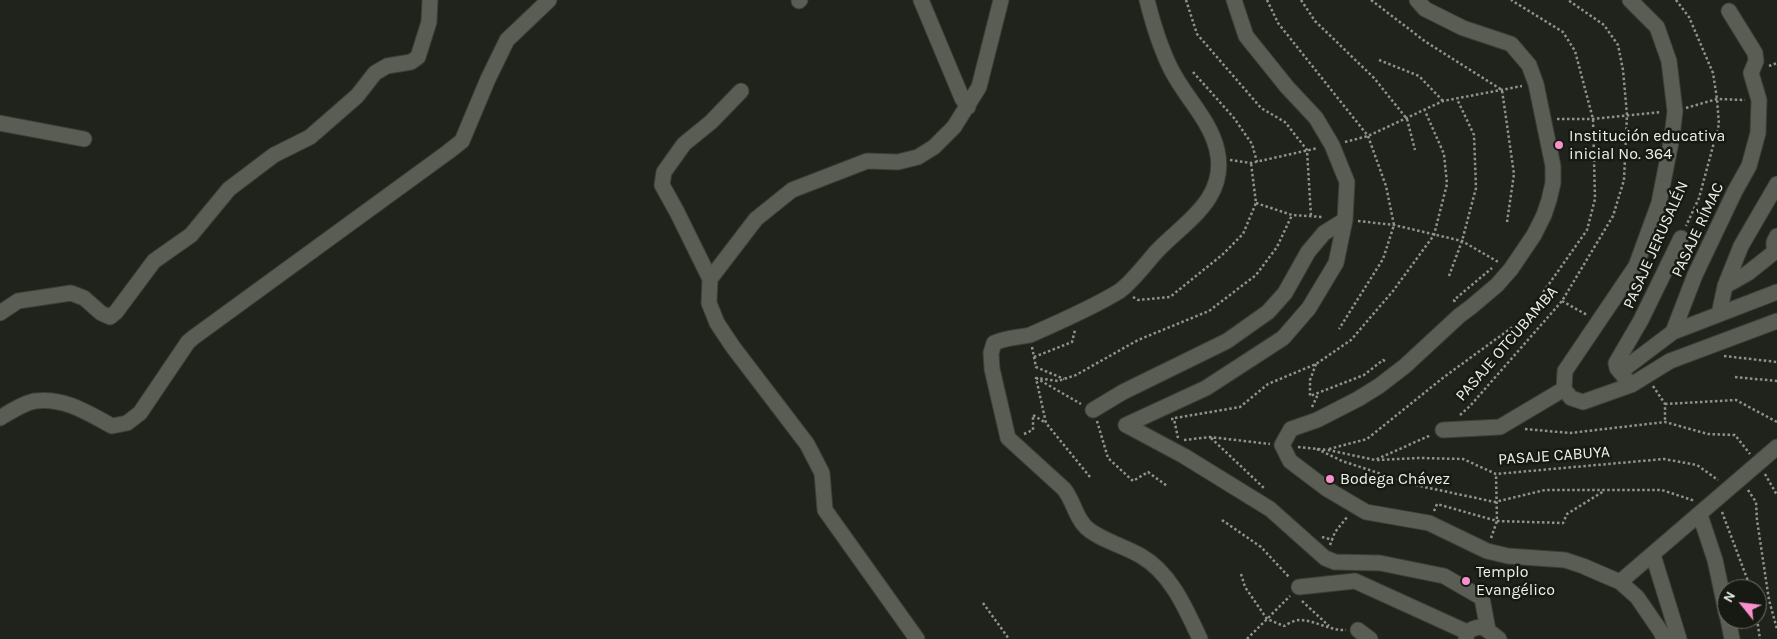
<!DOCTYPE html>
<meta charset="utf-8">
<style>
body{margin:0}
#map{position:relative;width:1777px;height:639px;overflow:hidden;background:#20231b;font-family:Karla,sans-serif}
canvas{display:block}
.north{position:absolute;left:1717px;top:579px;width:50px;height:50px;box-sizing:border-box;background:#171a12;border:1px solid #6d6f68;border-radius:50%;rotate:299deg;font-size:14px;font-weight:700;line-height:20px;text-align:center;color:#edefea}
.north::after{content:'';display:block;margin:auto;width:18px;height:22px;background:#f890cc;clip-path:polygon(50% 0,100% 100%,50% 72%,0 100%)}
</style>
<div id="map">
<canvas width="1777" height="639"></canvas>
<div class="north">N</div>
</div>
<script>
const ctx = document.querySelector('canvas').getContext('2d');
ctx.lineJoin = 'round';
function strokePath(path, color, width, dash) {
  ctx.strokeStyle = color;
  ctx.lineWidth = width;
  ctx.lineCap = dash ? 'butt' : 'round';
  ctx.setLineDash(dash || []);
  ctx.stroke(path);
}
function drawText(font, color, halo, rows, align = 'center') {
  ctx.font = font + ' Karla,sans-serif';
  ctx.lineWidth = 5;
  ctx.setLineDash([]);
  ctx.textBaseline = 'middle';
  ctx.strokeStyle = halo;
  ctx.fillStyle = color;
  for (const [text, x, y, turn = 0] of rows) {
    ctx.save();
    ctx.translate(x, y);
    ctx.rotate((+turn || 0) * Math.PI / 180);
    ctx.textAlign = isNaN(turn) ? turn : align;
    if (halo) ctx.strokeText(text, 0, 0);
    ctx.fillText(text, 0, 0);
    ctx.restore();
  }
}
const path = new Path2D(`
 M1186,0L1197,34L1261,108L1285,122L1307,150L1311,216
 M1267,0L1278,23L1368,136L1386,186L1394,225L1383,259L1339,329
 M1301,0L1315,21L1374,78L1407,119L1415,150
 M1371,0L1426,42L1502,90L1514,174L1507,222
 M1676,0L1689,17L1713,73L1717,99L1719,124L1699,198L1686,226
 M1379,60L1419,76L1443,101
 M1769,66L1777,63
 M1193,72L1234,118L1252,144L1257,162
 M1686,108L1717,99L1745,100
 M1557,119H1593L1661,112
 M1345,142L1368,136L1443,101L1522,86
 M1230,160L1251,163L1318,148
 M1256,203L1292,215L1323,217
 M1358,221L1394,225L1462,241L1500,263
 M1449,276L1462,241L1476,188L1474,135L1457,99
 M1133,297L1138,300L1170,297L1222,255L1243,234L1256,203L1251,163
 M1562,301L1587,315
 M1455,302L1454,300L1492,268
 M1032,347L1036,367L1064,379
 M1724,356L1777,362
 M1034,357L1072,342L1075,330
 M1316,364L1310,380V396L1364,375L1383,360L1387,362
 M1735,377L1777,381
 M1036,378L1081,404
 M1653,386L1665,404V422
 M1665,404L1736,400L1777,422
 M1312,407L1318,394
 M1460,415L1470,406L1562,301L1613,216L1624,180L1627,115L1623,70L1618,45L1604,25L1568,0
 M1175,418L1240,407L1268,384L1316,364L1351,340L1393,291L1434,235L1447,184L1444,154L1425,111
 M1171,419H1174L1178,438
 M1097,421L1108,458L1133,481L1148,472L1167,486
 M1525,429L1570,433L1665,422L1708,434L1735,435L1750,454
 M1024,434L1033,430V415L1046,423
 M1211,438L1265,489
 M1184,440L1210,437L1270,444
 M1298,447L1328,450L1375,460L1431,435
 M1317,449L1342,461L1415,485L1495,502L1545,490H1662L1695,501
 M1329,449L1367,439L1444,377L1525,318L1587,230L1595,199L1593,119L1575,51L1563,32L1511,0
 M1377,460L1419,458L1463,459L1496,474L1664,459L1697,465L1718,480
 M1765,474L1777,495
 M1090,477L1046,423L1036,378L1058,381L1076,375L1138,340L1209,311L1256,275L1277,247L1292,215
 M1748,490L1756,502L1757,520L1769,600L1777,629
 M1434,511L1437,504L1497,521L1563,523L1567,514L1604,491
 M1722,512L1751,589
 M1222,520L1261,547L1289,577
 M1322,537L1333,540
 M1491,538L1497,521L1496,474
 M1330,545L1335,532L1348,516
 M1241,574L1245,587L1267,619L1284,626C1288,624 1294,620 1299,620C1315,620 1330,631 1346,630
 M1302,601L1329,626
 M983,603L1009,639
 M1757,619L1760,639
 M1247,639L1290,596`);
const minor = new Path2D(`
 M921,0L962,98L968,107
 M1147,0C1153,24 1161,50 1172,71C1186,98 1210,120 1217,150C1228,198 1186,221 1157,251C1147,262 1130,285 1118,292C1090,309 1059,322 1030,335C1016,338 1007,337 994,343L991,353L992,369L1008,438L1064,489C1073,500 1075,515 1084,525C1094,538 1127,547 1141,556C1171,573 1186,609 1200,639
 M1417,0L1425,9L1463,28L1511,44L1529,65L1536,84L1553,166V183L1549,200L1544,215L1534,235L1511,269L1497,285L1471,307L1459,316L1405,366L1379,386L1358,399L1317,420L1291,429L1282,445L1290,461L1327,489L1366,512L1429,523L1487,551L1508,556L1565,560L1583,566L1620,582L1637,597L1661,632L1664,639
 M1630,0L1657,27L1669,61L1675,111L1672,137L1659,203L1636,266L1565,371L1564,389L1571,398L1583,402L1631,385L1670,361L1777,321
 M799,1L800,0
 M1729,11L1755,53L1756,61L1751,73L1759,100L1758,133L1749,166L1735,191L1695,275L1673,332L1777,292
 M0,123L84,139
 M1777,236L1774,242V246L1777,247
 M710,279L677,212L662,185L664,172L684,144L711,122L741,91
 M1725,286L1741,246L1777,184
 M0,313L18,301L71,293L84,298L101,313L110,317L116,312L154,261L191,235L229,189L274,155L310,137L357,96L375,73L387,66L411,62L418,57L429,22L430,0
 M1719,314L1725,286L1748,273L1777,250
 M1620,372L1673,332
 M1631,385L1617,368L1616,363L1641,320L1681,238
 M1093,410L1123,392L1227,341L1268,312L1285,293L1308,252L1324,233L1345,220
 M0,418C10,412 23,403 35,401C64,397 88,413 112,426L127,423L140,413L188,342L194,337L448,152L462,141L488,79L507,40L549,0
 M1126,425L1206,388L1283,338L1309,308L1336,263L1345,220L1347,182L1332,145L1316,118L1287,87L1246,36L1234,0
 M1126,425L1184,456L1270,509L1325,558L1335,562L1380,563L1444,576L1482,598L1488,630
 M1443,430L1500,427L1564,389
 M1700,515L1715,560L1727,616
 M1653,555L1679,639
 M1620,582L1777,447
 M1299,587L1355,581L1467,632
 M1728,619L1732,639
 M1358,630L1370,639
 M917,639L825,510L822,473L807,444L733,347L717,323L709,303L710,279L756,219L792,190L867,161L898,162L918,157L934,147L954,127L979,87L1001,0
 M1466,639L1467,632C1483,622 1485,629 1499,639`);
const markers = [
 [1559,145,5,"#f890cc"],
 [1330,479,5,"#f890cc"],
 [1466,581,5,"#f890cc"]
];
const poiNames = [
 ["Institución educativa",1569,136],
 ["inicial No. 364",1569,154],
 ["Bodega Chávez",1340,479],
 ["Templo",1476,572],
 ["Evangélico",1476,590]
];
const streetNames = [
 ["PASAJE RÍMAC",1698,230,-65],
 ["PASAJE JERUSALÉN",1656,245,-66],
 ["PASAJE OTCUBAMBA",1507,344,-49],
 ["PASAJE CABUYA",1554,456,-4]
];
strokePath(minor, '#3c3e38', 17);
strokePath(path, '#90928c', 2.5, [2.5, 2.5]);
strokePath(minor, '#5a5d54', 15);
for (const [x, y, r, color] of markers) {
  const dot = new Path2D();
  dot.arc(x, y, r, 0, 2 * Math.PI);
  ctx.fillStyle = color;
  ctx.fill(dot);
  strokePath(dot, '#171a12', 2);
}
drawText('16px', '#edefea', '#171a12', poiNames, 'left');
drawText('16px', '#edefea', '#171a12', streetNames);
</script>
